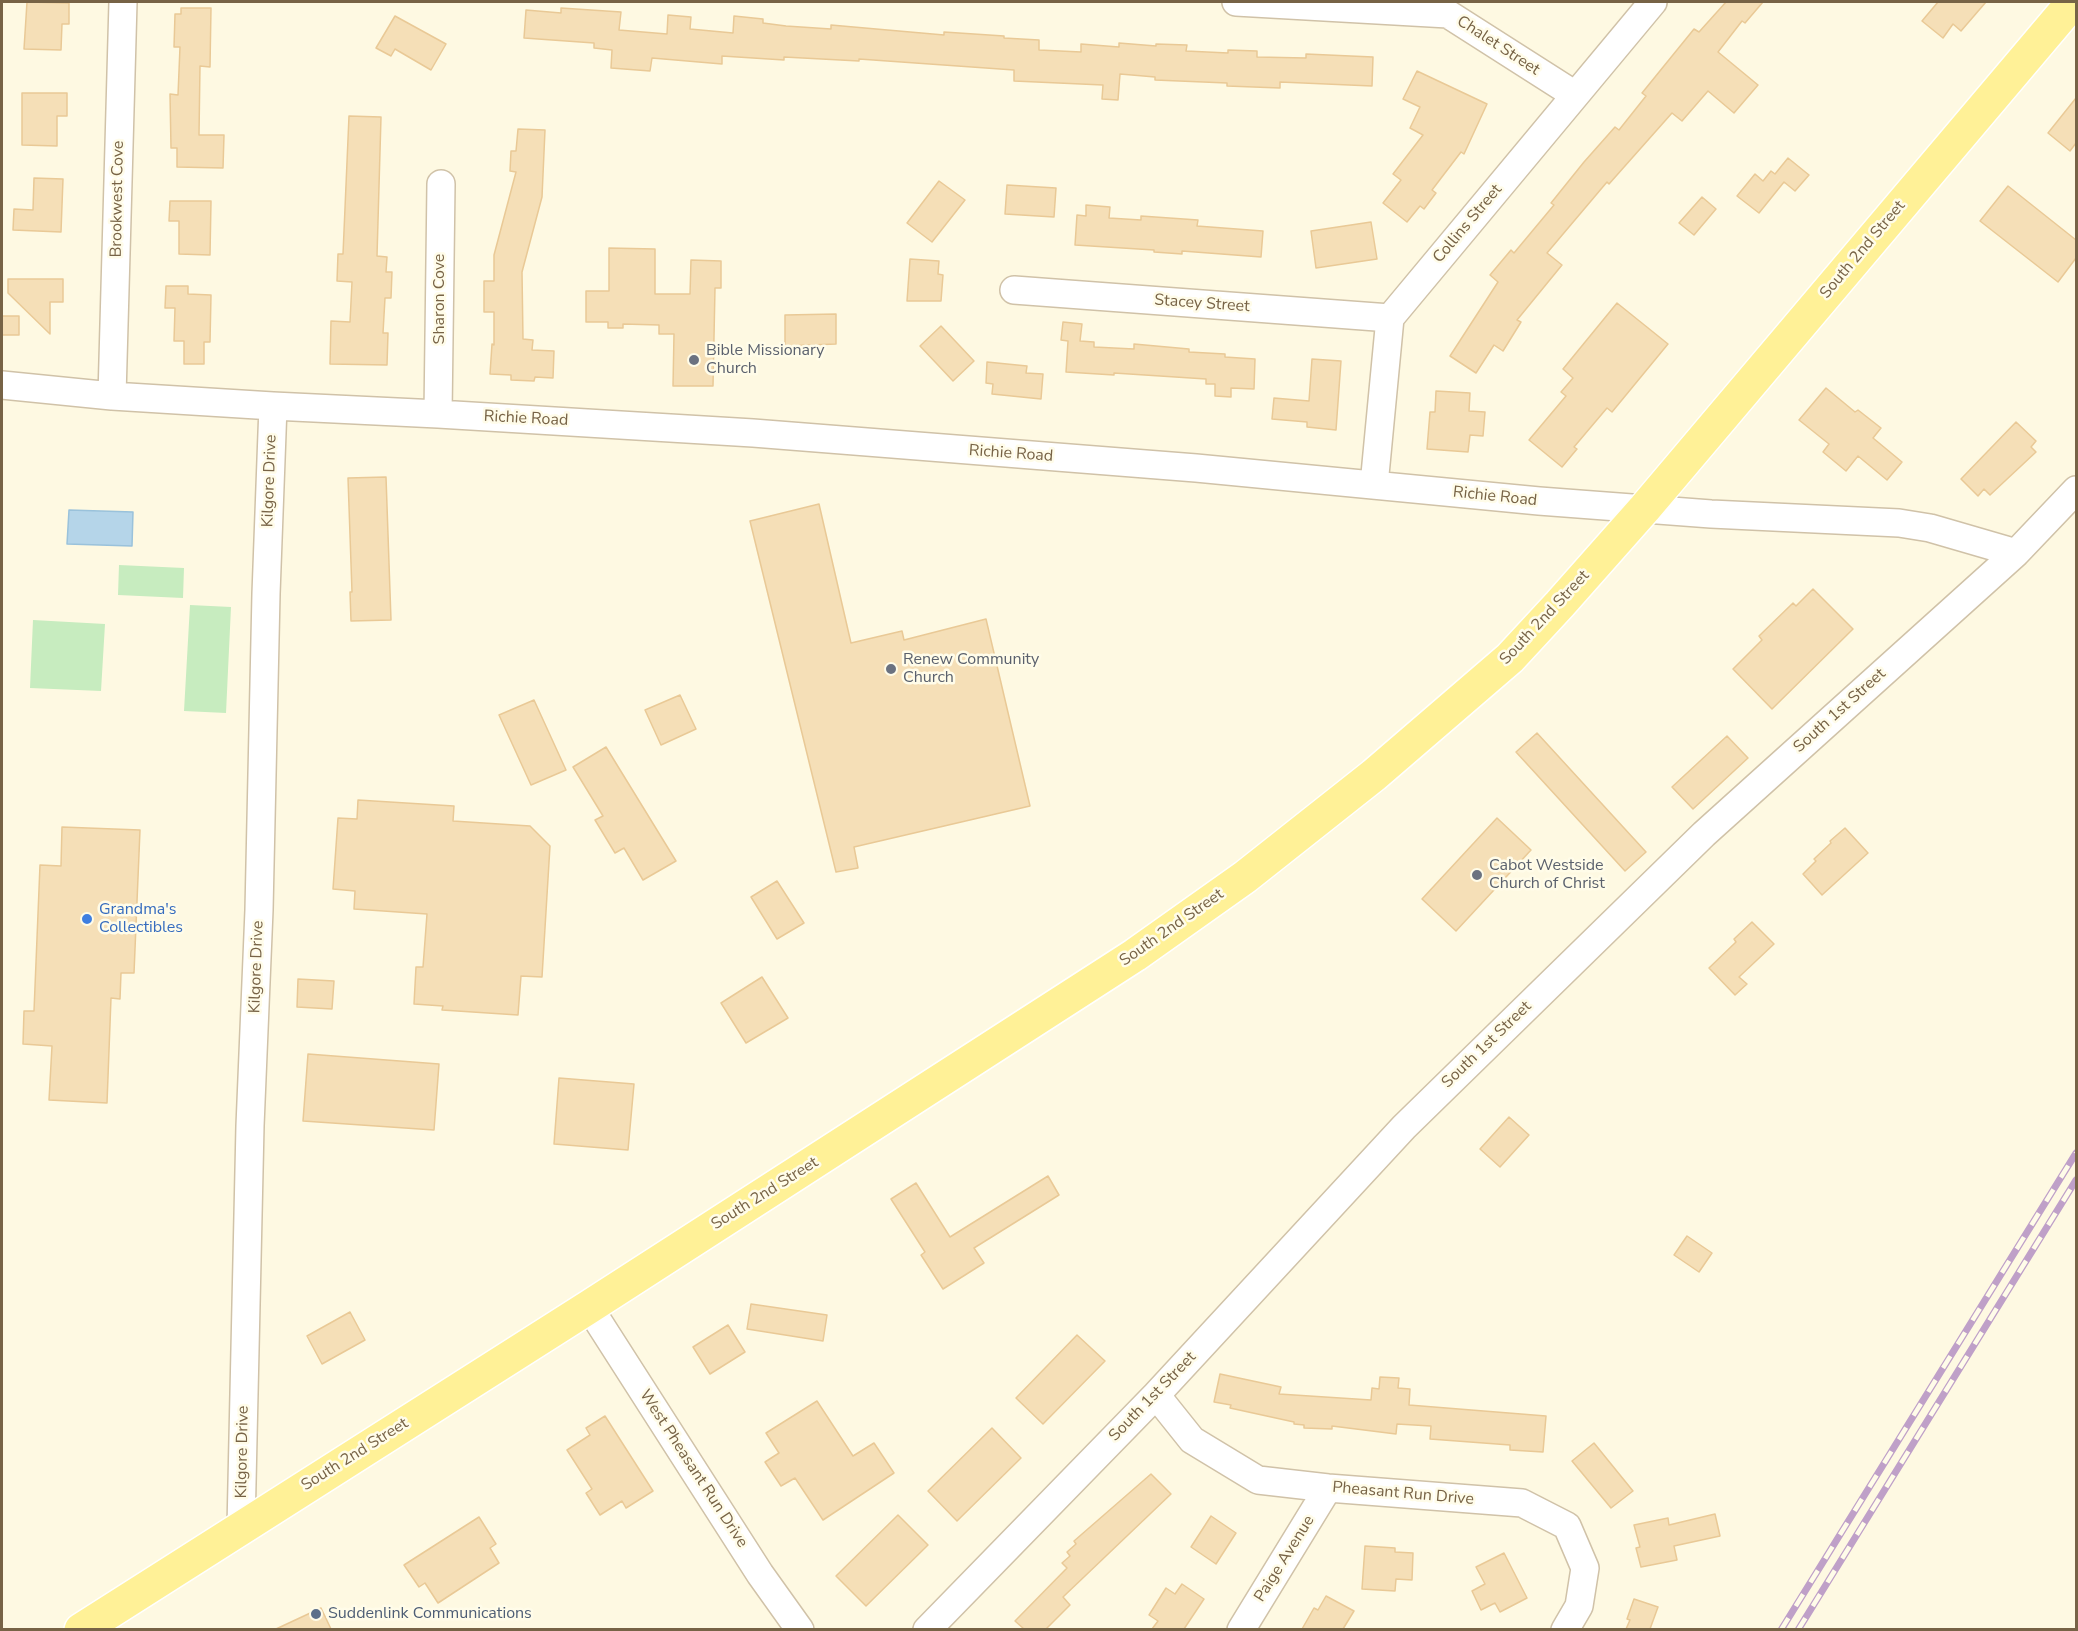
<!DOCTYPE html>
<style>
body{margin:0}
#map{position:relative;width:2078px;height:1631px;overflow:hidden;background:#fef9e2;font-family:"Nunito Sans",sans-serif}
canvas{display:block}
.frame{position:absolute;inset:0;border:3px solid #776346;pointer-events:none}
</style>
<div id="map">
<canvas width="2078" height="1631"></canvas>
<div class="frame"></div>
</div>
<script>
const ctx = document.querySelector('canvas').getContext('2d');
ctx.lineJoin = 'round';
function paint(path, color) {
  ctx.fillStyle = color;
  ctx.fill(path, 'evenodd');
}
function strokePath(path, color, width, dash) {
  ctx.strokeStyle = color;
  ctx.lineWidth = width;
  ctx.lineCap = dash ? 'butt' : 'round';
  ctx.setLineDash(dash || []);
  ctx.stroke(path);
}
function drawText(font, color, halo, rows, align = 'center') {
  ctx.font = font + ' "Nunito Sans",sans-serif';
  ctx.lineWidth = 5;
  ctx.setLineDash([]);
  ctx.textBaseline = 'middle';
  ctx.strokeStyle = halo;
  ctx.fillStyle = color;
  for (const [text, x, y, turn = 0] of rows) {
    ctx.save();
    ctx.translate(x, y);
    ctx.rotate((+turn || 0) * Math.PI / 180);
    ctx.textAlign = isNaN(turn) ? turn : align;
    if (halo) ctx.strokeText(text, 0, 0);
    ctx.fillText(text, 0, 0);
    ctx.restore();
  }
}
const green = new Path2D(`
 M119,565L184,568L183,598L118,595Z
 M190,605L231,607L226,713L184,711Z
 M33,620L105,624L101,691L30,688Z`);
const water = new Path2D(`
 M69,510L133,512L132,546L67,544Z`);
const building = new Path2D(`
 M27,2L69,3V24H62L61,50L24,49Z
 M1726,2H1763L1745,23L1742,21L1718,52L1758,85L1734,113L1708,91L1682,121L1672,113L1609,184L1607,182L1547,253L1562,265L1517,320L1521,322L1503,351L1494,345L1476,373L1450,356L1498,282L1490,275L1511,250L1514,253L1554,205L1551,203L1584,162L1615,127L1619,130L1646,96L1642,93L1694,29L1699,32Z
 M1938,2H1986L1961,31L1953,24L1943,38L1922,21Z
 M181,8H211L210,67L200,66L199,135H224L223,168L177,167V148H171L170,94L178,95L180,47H174L175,14H181Z
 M561,8L621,12L619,30L667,34L668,15L691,17L690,29L733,33L734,16L763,19V23L786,26L831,29V25L944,35V32L1004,36V38L1039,40V50L1081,52V44L1119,47V43L1156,46V44L1187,45L1186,51L1228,53V50L1257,51V57L1306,58V54L1373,57L1372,86L1280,82V88L1227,86V83L1155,80V77L1120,74L1118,100L1102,99L1103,85L1014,81V70L859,59V61L784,57V60L722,56V64L652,58L650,71L611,68L612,50L594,48V43L524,38L526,10L561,13Z
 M395,16L446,44L431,70L395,49L391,56L376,48Z
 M1417,71L1487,104L1464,154L1461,152L1432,190L1436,193L1424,209L1420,206L1407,222L1383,203L1401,180L1393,174L1423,135L1410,128L1420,107L1403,99Z
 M22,93H67V116H57V146L22,145Z
 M2076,98V143L2070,151L2048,133Z
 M349,116L381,117L377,256L387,257L386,272H392L391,298H385L383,333H388L387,365L330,364L331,321L350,322L352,282L337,281L338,254H343Z
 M518,129L545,130L542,197L522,272L523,339L533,340L532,350L554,351L553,378L535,377L534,381L511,380V375L490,374L492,344L494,345V312H484V281H494V255L516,172L510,171L511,151H516Z
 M1788,158L1809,175L1795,191L1784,182L1759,213L1737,196L1755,174L1763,181L1771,171L1775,174Z
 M34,178L63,179L61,232L13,230L14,209L33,210Z
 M939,181L965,200L932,242L907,223Z
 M1007,185L1056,188L1054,217L1005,214Z
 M2008,186L2076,240V258L2058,282L1980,221Z
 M1702,197L1716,209L1694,235L1679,223Z
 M170,201H211L210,255L179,254V221H169Z
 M1086,205L1110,207L1109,218L1141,220V216L1198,220L1197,226L1263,231L1261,257L1182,251V254L1154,252V250L1075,245L1077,215L1086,216Z
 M1371,222L1377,259L1316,268L1311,231Z
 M609,248L655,249V294H690L691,260L721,261V288H715L713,386H673L674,334H659V325L623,324V328H608V322H586V291H609Z
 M910,259L939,261L938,274L943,275L941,301H907Z
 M8,279H63V302H50V334L8,293Z
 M166,286H188V294L211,295L210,342H204V364H184V341H174L175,308H165Z
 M1617,303L1668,344L1612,412L1607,408L1574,447L1577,449L1562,467L1529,440L1566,396L1561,392L1573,378L1563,369Z
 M836,314V344L785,346V315Z
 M2,316H19V335H2Z
 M1063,322L1082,324L1080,341L1094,342V347L1134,349V344L1189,349V352L1225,354V357L1255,359L1254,389L1231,388V397L1215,396V384H1206V379L1114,373V375L1066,372L1068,341L1061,340Z
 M941,326L974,361L953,381L920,346Z
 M1312,359L1341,361L1336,430L1307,427V422L1272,419L1274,398L1309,401Z
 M987,362L1027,366L1026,373L1043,374L1041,399L992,394L993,384L986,383Z
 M1826,388L1855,412L1858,410L1881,428L1873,438L1902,462L1887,480L1858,456L1846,471L1823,452L1829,444L1799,420Z
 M1436,391L1470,393L1469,411L1485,412L1483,436L1470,435L1468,452L1427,449L1430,412H1435Z
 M2016,422L2036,441L2031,447L2036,452L1990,495L1984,489L1978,496L1961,479Z
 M386,477L391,620L351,621L350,592H352L348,478Z
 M819,504L851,643L902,631L904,640L986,619L1030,806L854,847L858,868L836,872L750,521Z
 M1813,589L1853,629L1772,709L1733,669L1762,640L1759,636L1793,603L1796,606Z
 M680,695L696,729L661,745L645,710Z
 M534,700L566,770L531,785L499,715Z
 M1537,733L1646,852L1625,871L1516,752Z
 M1727,736L1748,758L1693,809L1672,787Z
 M606,747L676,861L643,880L624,848L615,853L595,820L603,816L573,767Z
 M358,800L454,806L453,821L530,826L550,846L542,977L521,976L518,1015L442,1010L443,1006L414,1004L416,967H423L427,914L354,909L355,891L333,889L338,818L357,819Z
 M1497,818L1531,850L1456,931L1422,899Z
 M62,827L140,830L134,973H121L120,999L111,998L107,1103L49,1100L52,1046L23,1044L24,1011H34L40,865L61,866Z
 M1845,828L1868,853L1822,895L1803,874L1816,861L1814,859L1831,843L1830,841Z
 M777,881L804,923L777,939L751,897Z
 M1752,922L1774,944L1739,977L1747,984L1735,995L1709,968L1736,942L1734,939Z
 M762,977L788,1018L746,1043L721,1003Z
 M298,979L334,981L332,1009L297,1007Z
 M308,1054L439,1064L434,1130L303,1121Z
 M559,1078L634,1084L628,1150L554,1144Z
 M1509,1117L1529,1135L1500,1167L1480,1149Z
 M1048,1176L1059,1195L974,1248L984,1263L943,1289L921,1255L925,1252L891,1199L916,1183L950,1237Z
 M1687,1236L1712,1253L1699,1272L1674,1255Z
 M751,1304L827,1315L823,1341L747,1329Z
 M350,1312L365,1340L322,1364L307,1336Z
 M728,1325L745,1352L710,1374L693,1347Z
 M1077,1335L1105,1361L1043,1424L1016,1398Z
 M1220,1374L1281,1387L1279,1394L1371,1400L1372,1388L1379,1389L1380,1377L1399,1378L1398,1388L1410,1389L1409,1405L1546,1416L1543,1452L1510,1450V1445L1430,1439L1431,1426L1397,1424L1396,1434L1332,1426V1429L1304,1428V1425L1294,1424V1422L1230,1408L1231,1405L1214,1402Z
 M817,1401L853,1456L874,1443L894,1473L823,1520L795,1478L781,1486L765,1462L779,1453L766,1433Z
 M605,1416L653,1491L626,1508L622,1501L600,1515L586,1493L592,1489L567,1450L590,1435L586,1428Z
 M992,1428L1021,1458L957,1521L928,1491Z
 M1594,1443L1633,1491L1611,1508L1572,1461Z
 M1151,1474L1171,1494L1063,1597L1070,1605L1046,1629H1024L1015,1621L1067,1568L1062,1563L1070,1556L1067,1552L1076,1544L1074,1541Z
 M1715,1514L1720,1536L1674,1546L1677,1560L1641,1567L1636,1548L1640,1547L1634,1525L1668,1518L1669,1525Z
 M898,1515L928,1545L866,1606L836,1576Z
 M1211,1516L1236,1533L1216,1564L1191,1547Z
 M479,1517L496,1544L490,1548L499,1563L438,1603L425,1583L419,1587L404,1565Z
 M1365,1546L1395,1548V1552L1413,1553L1412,1580L1396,1579L1395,1591L1362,1589Z
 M1504,1553L1527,1598L1500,1612L1495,1603L1481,1610L1472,1591L1485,1584L1476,1567Z
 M1182,1584L1204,1599L1184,1629H1152L1158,1621L1149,1615L1166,1588L1175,1594Z
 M1326,1596L1354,1611L1343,1629H1302L1314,1608L1318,1610Z
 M1634,1599L1658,1607L1650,1629H1626L1630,1620L1627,1619Z
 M321,1608L331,1629H276Z`);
const minor = new Path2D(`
 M1236,2L1448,14L1575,95
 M1014,290L1390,318
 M2,385L112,396L273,406L438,414L753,433L1196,468L1539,501L1711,514L1899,523L1930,528L2016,553
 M112,396L123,2
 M438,414L441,184
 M1374,485L1390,318L1653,2
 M589,1307L760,1574L800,1630
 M1156,1395L1192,1440L1258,1480L1328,1488L1522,1503L1567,1526L1585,1568L1579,1606L1565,1630
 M241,1527L250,1126L259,910L266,594L273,406
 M927,1630L1156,1395L1404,1127L1704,834L2016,553L2076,490
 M1241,1630L1328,1488`);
const major = new Path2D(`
 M81,1630L589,1307L1135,955L1245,877L1374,775L1510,658L1560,604L1645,508L2073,2`);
const rail = new Path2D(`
 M1781,1630L2076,1153
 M1798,1630L2076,1180`);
const markers = [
 [694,360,6,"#6b7280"],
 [891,669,6,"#6b7280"],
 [1477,875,6,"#6b7280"],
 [87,919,6,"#3f7fe0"],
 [316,1614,6,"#5c6f8a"]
];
const streetNames = [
 ["Chalet Street",1498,46,33],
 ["Brookwest Cove",118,199,-89],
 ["Collins Street",1468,224,-50],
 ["South 2nd Street",1863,250,-50],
 ["Sharon Cove",440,299,-90],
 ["Stacey Street",1202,304,4],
 ["Richie Road",526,419,3],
 ["Richie Road",1011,454,4],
 ["Kilgore Drive",270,481,-88],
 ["Richie Road",1495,497,6],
 ["South 2nd Street",1545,618,-47],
 ["South 1st Street",1840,711,-42],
 ["South 2nd Street",1172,928,-35],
 ["Kilgore Drive",257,967,-88],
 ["South 1st Street",1487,1045,-44],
 ["South 2nd Street",765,1194,-32],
 ["South 1st Street",1153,1397,-46],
 ["Kilgore Drive",243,1452,-89],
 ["South 2nd Street",355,1455,-32],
 ["West Pheasant Run Drive",693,1469,57],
 ["Pheasant Run Drive",1403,1494,5],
 ["Paige Avenue",1285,1559,-58]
];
const worshipNames = [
 ["Bible Missionary",706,351],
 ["Church",706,369],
 ["Renew Community",903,660],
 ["Church",903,678],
 ["Cabot Westside",1489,866],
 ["Church of Christ",1489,884]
];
const shopNames = [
 ["Grandma's",99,910],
 ["Collectibles",99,928]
];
const serviceNames = [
 ["Suddenlink Communications",328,1614]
];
paint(green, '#c7ecbf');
paint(water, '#b5d5e9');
strokePath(water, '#9ac2db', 1.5);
paint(building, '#f5dfb7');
strokePath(building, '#e9c996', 1.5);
strokePath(minor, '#d0c2a8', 30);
strokePath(major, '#fff', 36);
strokePath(minor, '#fff', 27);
strokePath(major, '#fff197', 33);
strokePath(rail, '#bfa0c8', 7);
strokePath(rail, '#fffce9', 4.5, [14]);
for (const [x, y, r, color] of markers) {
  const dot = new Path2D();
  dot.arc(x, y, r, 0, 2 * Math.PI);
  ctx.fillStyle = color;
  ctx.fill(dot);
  strokePath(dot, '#fffce9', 2);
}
drawText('16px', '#776346', '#fffce9', streetNames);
drawText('16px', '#5b616d', '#fffce9', worshipNames, 'left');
drawText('16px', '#366cbe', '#fffce9', shopNames, 'left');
drawText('16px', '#4e5e75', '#fffce9', serviceNames, 'left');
</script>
